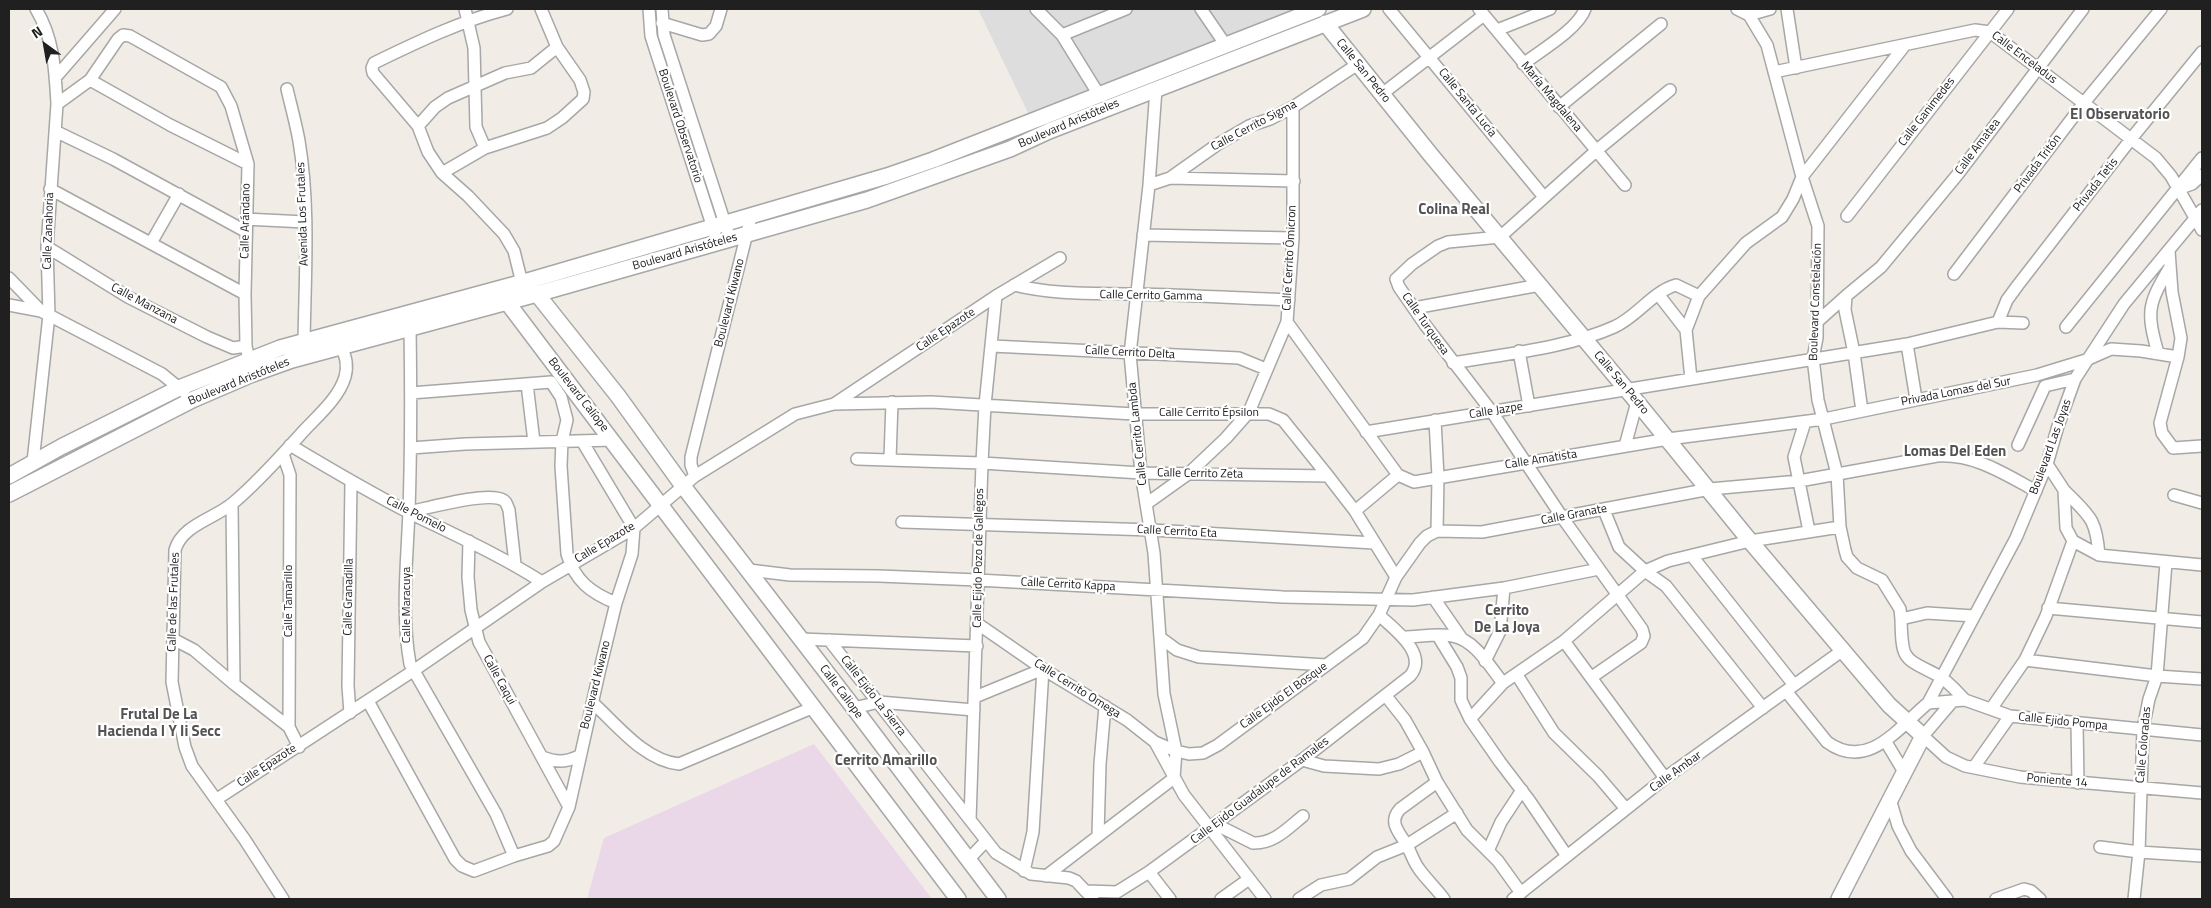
<!DOCTYPE html>
<meta charset="utf-8">
<style>
body{margin:0}
#map{position:relative;width:2211px;height:908px;overflow:hidden;background:#f1ede6;font-family:"Titillium Web",sans-serif}
canvas{display:block}
.frame{position:absolute;inset:0;border:10px solid #202020;pointer-events:none}
.north{position:absolute;left:20px;top:20px;width:50px;height:50px;-webkit-text-stroke:4px #fff;paint-order:stroke;rotate:328deg;font-size:14px;font-weight:700;line-height:20px;text-align:center;color:#202020}
.north::after{content:'';display:block;margin:auto;width:18px;height:22px;background:#202020;clip-path:polygon(50% 0,100% 100%,50% 72%,0 100%)}
</style>
<div id="map">
<canvas width="2211" height="908"></canvas>
<div class="frame"></div>
<div class="north">N</div>
</div>
<script>
const ctx = document.querySelector('canvas').getContext('2d');
ctx.lineJoin = 'round';
function paint(path, color) {
  ctx.fillStyle = color;
  ctx.fill(path, 'evenodd');
}
function strokePath(path, color, width, dash) {
  ctx.strokeStyle = color;
  ctx.lineWidth = width;
  ctx.lineCap = dash ? 'butt' : 'round';
  ctx.setLineDash(dash || []);
  ctx.stroke(path);
}
function drawText(font, color, halo, rows, align = 'center') {
  ctx.font = font + ' "Titillium Web",sans-serif';
  ctx.lineWidth = 4.5;
  ctx.setLineDash([]);
  ctx.textBaseline = 'middle';
  ctx.strokeStyle = halo;
  ctx.fillStyle = color;
  for (const [text, x, y, turn = 0] of rows) {
    ctx.save();
    ctx.translate(x, y);
    ctx.rotate((+turn || 0) * Math.PI / 180);
    ctx.textAlign = isNaN(turn) ? turn : align;
    if (halo) ctx.strokeText(text, 0, 0);
    ctx.fillText(text, 0, 0);
    ctx.restore();
  }
}
const residential = new Path2D(`
 M978,9H1293L1029,115Z`);
const industrial = new Path2D(`
 M814,744L932,899H587L604,838Z`);
const minor = new Path2D(`
 M36,9C54,39 55,70 57,104
 M465,9L474,48L476,127L485,148
 M507,9C461,21 417,42 374,63L372,68L373,73L418,126L428,152L442,173L468,196L504,234L514,251L522,283
 M649,9L651,36L715,234
 M662,9L664,35L730,239
 M1036,9L1062,35L1099,95
 M1201,9L1225,44
 M1389,9L1544,197
 M1479,9L1625,185
 M1737,9L1749,15L1770,9
 M1787,9L1796,68
 M1749,15L1767,45L1802,177L1818,226L1817,338L1813,358L1818,400L1837,474L1840,527L1845,550L1847,557L1857,568L1882,580L1900,609L1901,619L1927,613L1974,616
 M662,23L702,35L709,34L716,26L721,9
 M1497,30L1550,9
 M1062,35L1126,9
 M1523,64C1540,51 1578,29 1585,9
 M1774,72L1975,30L1990,32L2156,158L2171,176L2202,230
 M55,78L115,9
 M90,80L170,125L248,164
 M287,89C291,106 296,124 299,141C310,206 305,276 304,342
 M1156,89L1149,185L1130,354L1141,473L1154,553L1164,694L1176,751L1174,778
 M1382,94L1484,15
 M1559,107L1661,24
 M418,126L435,107L448,98L505,73L531,68L557,47
 M55,131L113,159L245,231
 M442,173L485,148L547,128L562,118L583,99L584,92L580,80L557,47L541,9
 M1170,178L1294,181
 M1149,185L1170,178L1218,144L1249,126L1270,119L1293,107L1358,64
 M50,189L245,294
 M2178,189L2192,184L2202,175
 M1847,216L2008,9
 M245,219L305,222
 M1143,235L1293,238
 M151,243L179,194
 M47,247L128,297L207,337L233,348L246,346
 M2169,251L2172,292L2181,338L2178,357L2160,423L2162,433L2173,448L2202,446
 M1954,274L2083,104L2161,9
 M9,278L41,311L162,374L184,392
 M1014,285C1054,295 1095,293 1136,294C1187,295 1238,298 1289,300
 M1658,294L1686,330L1691,379
 M9,305L41,311
 M1414,308L1540,285
 M1287,322L1398,475L1414,482L1668,439L1824,419L2037,375L2086,360L2111,349L2141,351L2178,357
 M1817,322L1846,296
 M1998,322L2007,300L2018,285L2131,139L2202,52
 M2066,327L2202,158
 M410,328C411,389 411,450 409,511C407,561 401,614 410,664L496,814L514,856
 M1686,330L1699,296L1746,243L1782,217L1793,199L1802,177L1905,45
 M1907,344L1916,399
 M992,346L1239,358L1266,369
 M1519,351L1529,406
 M2158,353C2146,311 2148,304 2170,267
 M1453,363C1504,354 1567,348 1614,327C1637,317 1652,292 1676,285L1699,296
 M527,384L534,442
 M411,393L551,382L561,397L567,420L562,441L561,466L567,554C575,581 591,593 616,603
 M835,404L931,402L1134,414H1269L1283,420L1328,476L1355,511L1396,577
 M1862,411L1854,353L1845,310L1846,296L1881,267L1958,174L2083,9
 M1435,420L1438,477L1437,531
 M1805,422L1794,457L1809,531
 M1366,432L1907,344L1998,322L2023,323
 M290,445C330,469 369,492 410,513C455,535 500,555 542,582
 M2018,445L2045,386L2075,379
 M1625,446L1637,402
 M411,448L465,444L613,440
 M283,454L290,475L289,727L299,747
 M857,459L982,463L1141,473L1328,476
 M890,459L892,402
 M33,462L49,315L47,247L57,104L90,80L118,39L123,35L130,36L221,87L231,106L248,164L245,294L246,346L249,360
 M2047,464L2064,490L2066,528L2073,541L2099,555L2202,565
 M695,476L691,465V457L751,217
 M2064,490C2089,516 2096,517 2099,555
 M2174,495L2202,503
 M232,504L234,684
 M1146,504L1188,474L1226,438L1249,412L1287,322L1293,238V107
 M1604,510L1619,547L1645,571L1666,586L1763,708
 M1355,511L1398,475
 M409,512C428,508 488,491 503,500C507,502 507,506 509,510L515,564
 M902,522L1152,530L1374,543
 M469,541L468,577L471,610L479,642L569,807
 M1692,556L1794,685
 M749,570L790,575L879,576L978,580L1283,597L1413,600L1504,588L1599,569
 M1433,597L1462,639
 M2048,608L2202,622
 M1901,619C1902,662 1903,657 1939,676C1949,682 1957,692 1965,700
 M978,624L1043,669L1127,720L1155,742L1176,751L1189,754L1203,753L1218,745L1363,638L1379,615L1396,577L1420,543L1427,536L1437,531L1482,532L1710,489L1799,481L1937,456C1975,454 2003,473 2036,491
 M1438,636L1457,667L1461,678V700L1470,719
 M1403,637C1419,637 1437,633 1453,636C1475,640 1490,667 1503,683
 M173,639L194,650L234,684L289,727
 M801,639L977,646
 M1162,639L1177,650L1199,657L1326,665
 M829,640L996,853L1031,874L1069,878L1076,881L1093,899
 M1564,641L1665,778
 M2025,660L2157,676L2202,679
 M1485,661L1500,631L1504,588
 M1517,675L1554,733L1598,776L1626,809
 M1592,677L1641,643L1644,636L1642,629L1562,517L1492,412L1426,326L1399,287L1396,279L1412,264L1438,246L1448,242L1500,237L1597,150L1670,90
 M1786,691L1827,742C1868,772 1899,727 1928,703L2016,538L2047,464L2058,426L2075,379L2124,304L2202,210
 M1386,696L1405,720L1423,752L1437,782L1467,830L1498,861L1521,893
 M975,697L1043,669L1033,832L1024,871
 M368,701L455,859L462,866L474,871L514,856L548,846L554,841L569,807L599,673L616,603L632,554L634,528L582,441
 M1952,702L1923,736L1946,757L1965,766L2020,777L2202,793
 M593,703C617,725 645,761 679,764L814,707
 M1928,703L1965,700L2010,716L2202,735
 M854,708L879,702L974,710
 M1991,709L2025,660L2046,616L2073,541
 M350,713L348,686L351,482
 M2077,724L2078,783
 M1155,742L1184,795L1265,899
 M1886,742L1904,772
 M542,757C555,762 565,763 579,756
 M1302,760L1324,766L1379,769L1399,764L1423,752
 M1974,767L2010,716
 M1437,782L1400,809C1388,822 1399,832 1406,844C1411,852 1413,861 1419,869C1426,879 1436,888 1444,899
 M217,799L413,671L542,582L634,528L695,476L795,414L834,404L996,296L1060,258
 M1890,799L1898,826L1911,851L1947,899
 M970,820L982,463L985,405L996,296
 M1215,824L1253,843C1274,844 1288,828 1303,816
 M1098,835L1100,764L1105,706
 M2100,847L2139,852L2202,856
 M1488,851L1501,822L1522,790
 M1567,856L1529,800L1500,762L1470,719L1503,683L1564,641L1645,571L1668,561L1750,541L1840,527
 M968,860L986,841
 M1149,872L1170,899
 M1046,876L1174,778
 M1087,891L1117,892L1149,872L1302,760L1410,676C1429,654 1394,629 1379,615
 M283,899L245,840L192,766L185,747L172,682L175,550C182,525 214,519 233,503C257,483 279,458 300,435C315,418 338,400 345,377C348,366 346,358 342,348
 M1221,899L1249,879
 M1299,899L1321,885L1349,879L1377,857L1407,845L1457,813
 M1513,899L1665,778L1843,650
 M1996,899L2024,889L2031,891L2040,899
 M2134,899L2139,852L2143,729L2149,699L2157,676L2166,563`);
const tertiary = new Path2D(`
 M1325,23L1430,154L1637,402L1750,541L1889,705L1923,736L1839,899
 M530,290L537,294L618,396L683,486L854,708L998,899
 M508,295L507,302L958,899
 M9,476L61,447L179,388L280,348L531,280L887,176L933,160L1318,9
 M9,494L192,400L250,375L292,360L537,294L867,200L1010,149L1049,131L1363,9`);
const streetNames = [
 ["Calle Enceladus",2024,58,37],
 ["Calle San Pedro",1363,71,51],
 ["María Magdalena",1551,97,50],
 ["Calle Santa Lucía",1467,103,51],
 ["Calle Ganimedes",1927,112,-52],
 ["Boulevard Aristóteles",1069,124,-23],
 ["Boulevard Observatorio",680,126,72],
 ["Calle Cerrito Sigma",1254,126,-28],
 ["Calle Amatea",1978,147,-53],
 ["Privada Tritón",2038,164,-53],
 ["Privada Tetis",2096,185,-52],
 ["Avenida Los Frutales",303,214,-92],
 ["Calle Arándano",246,221,-89],
 ["Calle Zanahoria",49,231,-88],
 ["Boulevard Aristóteles",685,252,-16],
 ["Calle Cerrito Ómicron",1290,258,-87],
 ["Calle Cerrito Gamma",1151,296,1],
 ["Boulevard Constelación",1816,302,-88],
 ["Boulevard Kiwano",730,303,-76],
 ["Calle Manzana",144,304,28],
 ["Calle Turquesa",1425,324,55],
 ["Calle Epazote",946,330,-34],
 ["Calle Cerrito Delta",1130,353,3],
 ["Boulevard Aristóteles",239,382,-22],
 ["Calle San Pedro",1621,383,50],
 ["Privada Lomas del Sur",1956,392,-11],
 ["Boulevard Calíope",578,395,52],
 ["Calle Jazpe",1496,411,-9],
 ["Calle Cerrito Épsilon",1209,413],
 ["Calle Cerrito Lambda",1138,434,-96],
 ["Boulevard Las Joyas",2051,447,-70],
 ["Calle Amatista",1541,460,-9],
 ["Calle Cerrito Zeta",1200,474,1],
 ["Calle Pomelo",416,515,27],
 ["Calle Granate",1574,515,-11],
 ["Calle Cerrito Eta",1177,532,3],
 ["Calle Epazote",605,543,-31],
 ["Calle Ejido Pozo de Gallegos",979,558,-89],
 ["Calle Cerrito Kappa",1068,585,3],
 ["Calle Granadilla",349,597,-89],
 ["Calle Tamarillo",289,601,-90],
 ["Calle de las Frutales",174,602,-88],
 ["Calle Maracuya",407,605,-90],
 ["Calle Caqui",499,680,61],
 ["Boulevard Kiwano",596,685,-76],
 ["Calle Cerrito Omega",1077,689,32],
 ["Calle Caliope",841,692,53],
 ["Calle Ejido La Sierra",873,696,52],
 ["Calle Ejido El Bosque",1284,696,-36],
 ["Calle Ejido Pompa",2063,722,6],
 ["Calle Coloradas",2144,745,-85],
 ["Calle Epazote",267,766,-33],
 ["Calle Ambar",1676,772,-36],
 ["Poniente 14",2057,781,5],
 ["Calle Ejido Guadalupe de Ramales",1260,791,-37]
];
const quarterNames = [
 ["El Observatorio",2120,115],
 ["Colina Real",1454,210],
 ["Lomas Del Eden",1955,452],
 ["Cerrito",1507,611],
 ["De La Joya",1507,628],
 ["Frutal De La",159,715],
 ["Hacienda I Y Ii Secc",159,732],
 ["Cerrito Amarillo",886,761]
];
paint(residential, '#dedddd');
paint(industrial, '#ead7e7');
strokePath(minor, '#a7a7a7', 14);
strokePath(tertiary, '#a7a7a7', 18);
strokePath(minor, '#fff', 11);
strokePath(tertiary, '#fff', 15);
drawText('12px', '#202020', '#fff', streetNames);
drawText('bold 15px', '#535353', '#fff', quarterNames);
</script>
